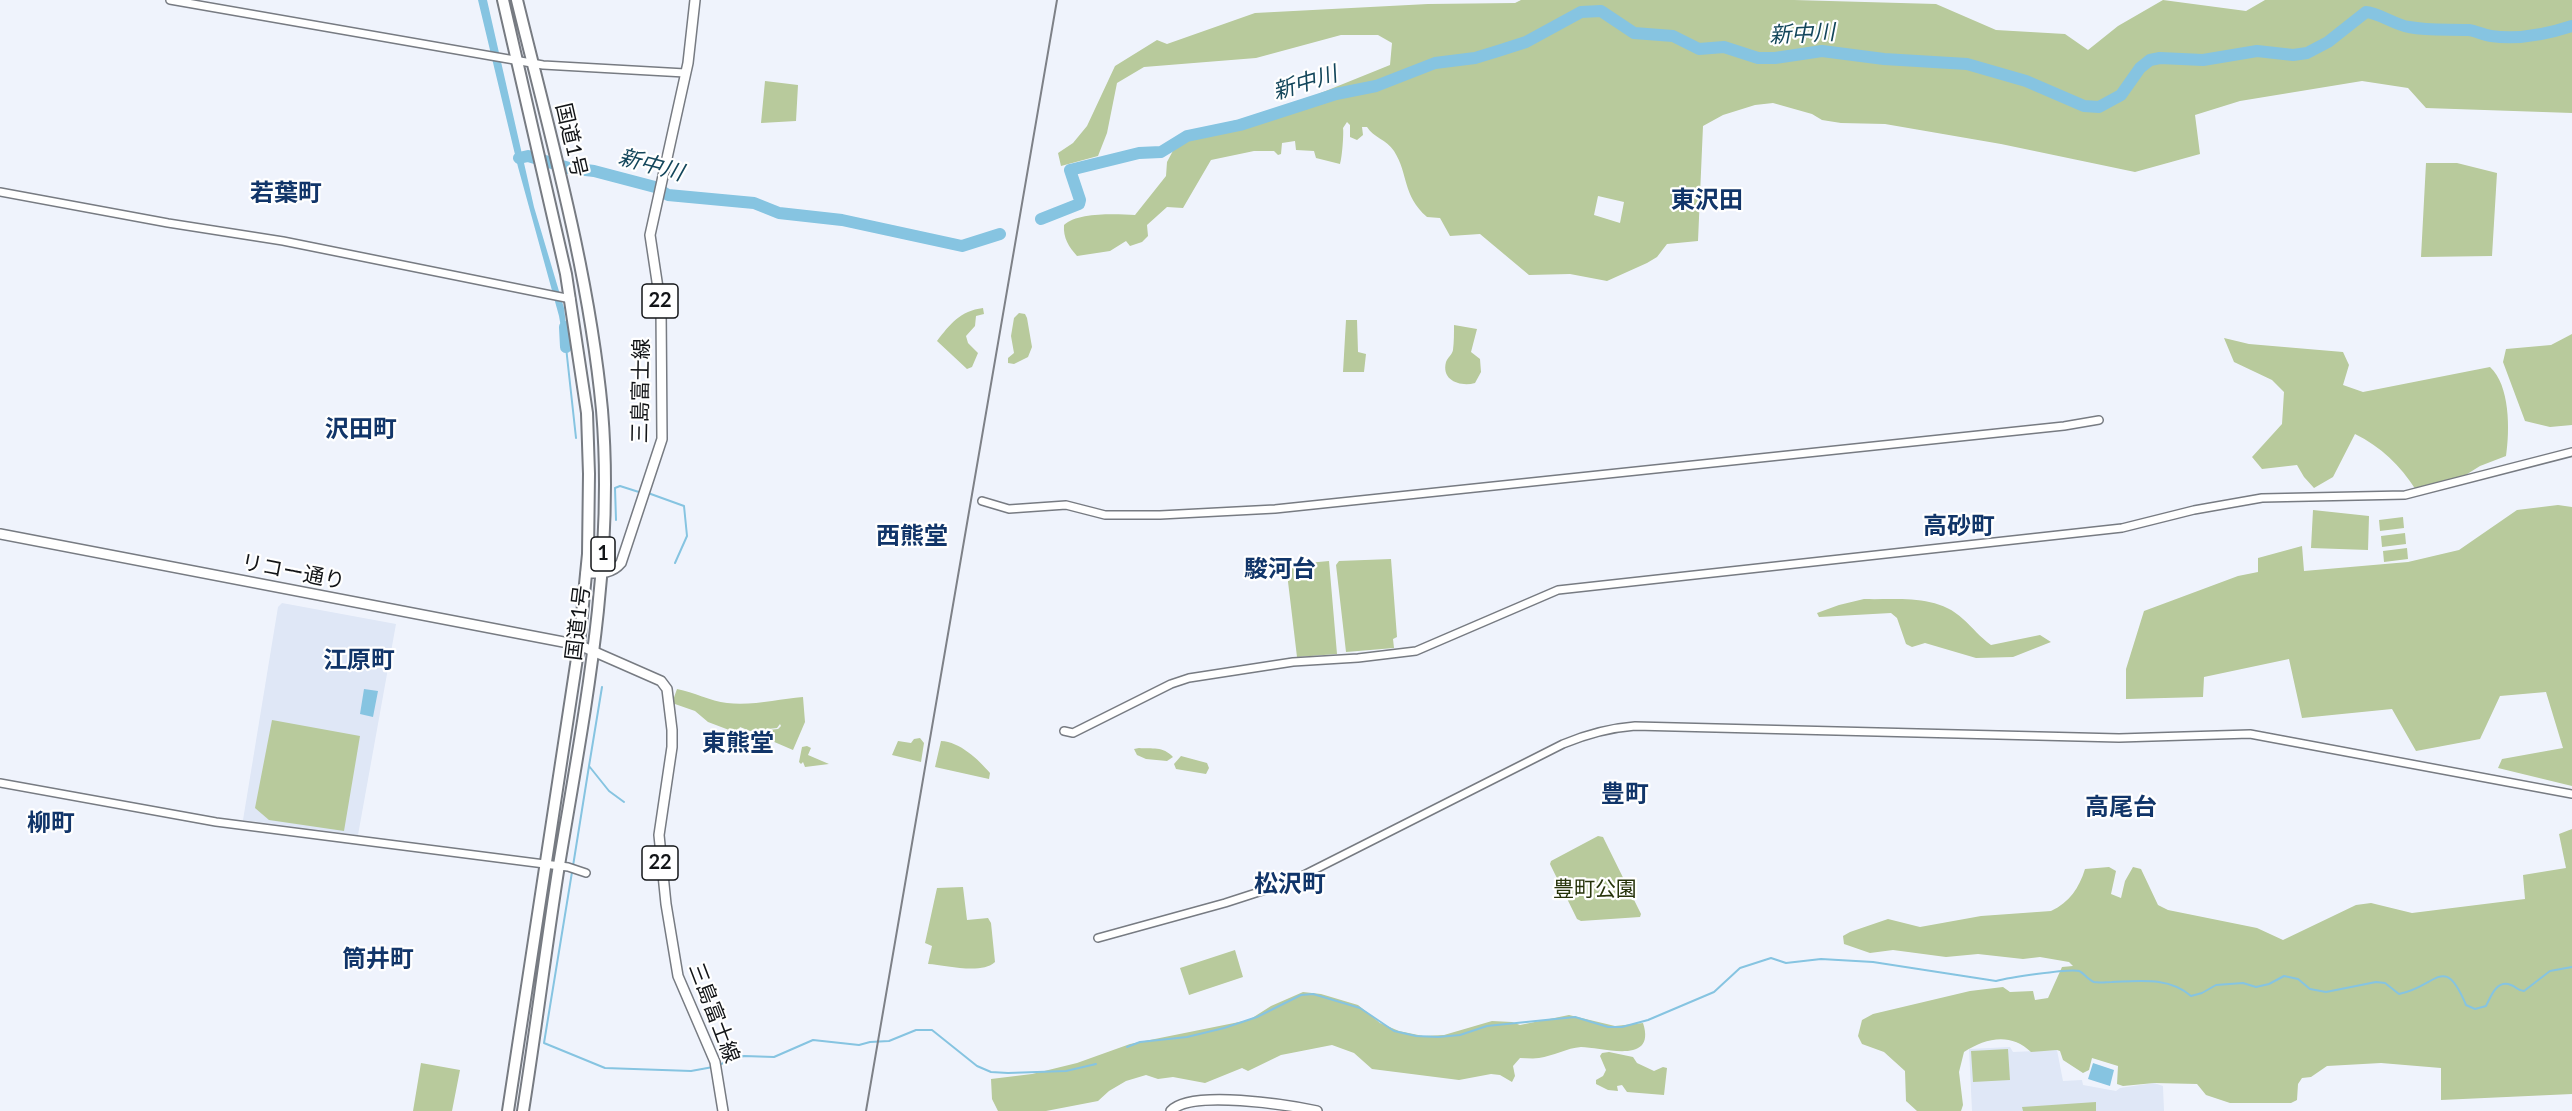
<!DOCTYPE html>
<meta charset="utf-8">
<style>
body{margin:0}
canvas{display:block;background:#eff3fc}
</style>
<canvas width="2572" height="1111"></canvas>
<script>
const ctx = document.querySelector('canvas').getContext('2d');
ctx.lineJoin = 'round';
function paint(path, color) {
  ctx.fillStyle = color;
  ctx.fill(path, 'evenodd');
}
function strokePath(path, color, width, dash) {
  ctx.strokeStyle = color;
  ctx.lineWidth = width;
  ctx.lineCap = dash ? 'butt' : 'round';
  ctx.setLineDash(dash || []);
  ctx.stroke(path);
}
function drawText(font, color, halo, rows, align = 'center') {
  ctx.font = font + ' Lato,"Noto Sans JP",sans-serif';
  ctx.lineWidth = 4.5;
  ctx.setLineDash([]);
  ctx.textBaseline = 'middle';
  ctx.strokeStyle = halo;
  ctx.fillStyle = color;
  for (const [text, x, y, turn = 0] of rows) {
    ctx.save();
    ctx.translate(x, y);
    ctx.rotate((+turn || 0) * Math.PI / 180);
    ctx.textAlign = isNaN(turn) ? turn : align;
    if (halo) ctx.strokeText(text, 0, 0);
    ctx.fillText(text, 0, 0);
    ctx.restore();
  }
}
const built = new Path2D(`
 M282,603L396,624L358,835L243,820L278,607Z
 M2010,1047L2013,1052L2057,1050L2063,1081L2082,1080L2083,1085L2116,1091L2120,1088L2154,1083L2163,1086L2164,1111H1972L1969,1049Z`);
const green = new Path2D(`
 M1521,0H1794L1936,4L1996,30L2065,34L2088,50L2118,26L2163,0L2246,11L2265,0H2572V113L2426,108L2408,88L2362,81L2240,101L2195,115L2200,154L2135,172L2001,144L1885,124L1841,123L1822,120L1812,114L1773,103L1755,105L1723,115L1703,126L1698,241L1667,244L1657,257L1647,263L1607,281L1570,274L1529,275L1480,234L1450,236L1440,218L1427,217C1402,195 1409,175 1394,151C1386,139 1374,138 1367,127H1362L1363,135L1357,140L1350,137V125L1347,122L1343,128C1344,133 1342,159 1340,164L1316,158L1314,151L1296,150L1295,141L1282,143L1281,154L1278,155L1274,151H1254L1211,160L1183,208L1167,207L1147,225L1148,236L1142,242L1130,246L1126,241L1110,251L1077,256C1069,247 1063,238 1064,225C1078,212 1116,214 1135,215L1166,176L1167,162L1176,145L1185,135L1205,128L1281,109L1390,65L1392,43L1378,35H1341L1256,58L1144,67L1117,83L1107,133L1098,156L1061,166L1058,153L1073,143L1087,126L1115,66L1157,40L1167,44L1255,13L1428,4L1515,3ZM1598,196L1624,202L1620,223L1594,215Z
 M765,81L798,85L796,121L761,123Z
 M2426,163H2457L2497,173L2492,256L2421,257Z
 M983,308L984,314L976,316L975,326L966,336L968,343L978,353L972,367L967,369L937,341C950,324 960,311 983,308Z
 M1019,313L1025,314L1027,318L1032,347L1028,357L1014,364L1008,363V358L1014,353L1011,336L1014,318Z
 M1346,320H1357L1358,352L1366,354L1364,372H1343Z
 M1454,325L1477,329L1471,352L1480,359L1481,372L1475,383C1461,387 1441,381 1446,362C1448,357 1452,355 1453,350C1454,342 1454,333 1454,325Z
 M2572,334V425L2550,427L2525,421L2503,362L2506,349L2551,345Z
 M2224,338L2249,344L2343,352L2349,365L2343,385L2363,392L2490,367C2510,385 2510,430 2506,456L2480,466L2448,486L2416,490C2400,465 2381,447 2355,434L2333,477L2314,488L2304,477L2297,465L2262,469L2252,457L2282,424L2284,392L2272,380L2234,362Z
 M2558,505L2572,507V786L2498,768L2502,759L2563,748L2546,692L2500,696L2480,739L2416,751L2392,709L2302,718L2289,659L2204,677L2203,697L2126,699V669L2144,611L2238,576L2258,572V558L2302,546L2304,571L2408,562L2459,550L2517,510Z
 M2313,510L2369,516L2368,550L2311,548Z
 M2403,517L2404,528L2380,531L2379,520Z
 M2405,533L2406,544L2382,547L2381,536Z
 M2407,548L2408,559L2384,562L2383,551Z
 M1391,559L1397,637L1393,639L1394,648L1346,652L1336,565L1339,561Z
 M1329,561L1337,654L1297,657L1286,565Z
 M1864,599C1898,600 1937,594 1963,619C1973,628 1980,637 1991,645L2040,635L2051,642L2013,657L1976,658L1925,643L1912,647L1906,644L1897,618L1891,613L1819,617L1817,613L1839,605Z
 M677,689C694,692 710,701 727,703C752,706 779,699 803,697L805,722L793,750L751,732L778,729L781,726L780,724L777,728L750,731L740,727L737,733L708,722L695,711L672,703Z
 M272,720L360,736L344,831L269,820L255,808Z
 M920,738L924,743L921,762L892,755L898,741L911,743L914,739Z
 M941,741C960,742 978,759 990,773L989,779L935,767Z
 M807,746L811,748L808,755L829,764L805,767L803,762L801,764L799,762L802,747Z
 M1139,748C1152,749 1163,746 1173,757L1167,761L1146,759L1137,755L1134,749Z
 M1181,756L1207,763L1209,768L1206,774L1176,769L1174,764Z
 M2572,829V1094L2441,1100V1068L2381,1063L2327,1066L2311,1077L2302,1078L2298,1084L2297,1100L2291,1103H2230L2206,1095L2197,1084L2154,1083L2123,1086L2117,1084L2118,1066L2092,1058L2089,1070L2083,1073L2063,1060L2060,1051L2057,1050L2031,1052C2011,1032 1985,1038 1964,1052L1959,1072L1963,1105L1961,1111H1917L1906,1101L1905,1071L1884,1052L1862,1044L1858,1036L1862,1020L1873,1014L1970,991L2003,987L2010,992L2033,991L2035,1000L2048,998L2062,967L2073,966L2069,962L2040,957L2023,959L1978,954L1946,957L1893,950L1870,953L1844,944L1843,936L1850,932L1888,919L1920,927L1981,916L2051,911C2070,902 2079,888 2085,869L2109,867L2116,871L2111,894L2121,898L2125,881L2133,867L2141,869L2158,905L2168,910L2257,928L2283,940L2356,905L2371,903L2412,913L2525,899L2523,875L2566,868L2559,834Z
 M1598,836L1603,837L1641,914L1640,917L1581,921L1577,919L1550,864L1551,861Z
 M963,887L967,920L988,918L991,923L995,962C981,975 946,965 928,964L932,946L925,943L937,888Z
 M1235,950L1243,977L1189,995L1180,968Z
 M1303,992L1321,994L1358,1005L1380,1023L1399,1031L1423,1036L1444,1035L1492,1021L1512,1022L1520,1025L1569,1015L1615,1026L1643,1023C1657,1066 1601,1047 1581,1047C1567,1048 1553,1056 1539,1058C1533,1059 1526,1058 1520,1058L1513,1066L1515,1076L1512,1082L1500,1075L1491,1074L1459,1080L1372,1069L1354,1053L1332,1045L1281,1055L1248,1071L1242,1068L1205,1083L1173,1077L1158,1079L1146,1075L1126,1081L1109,1091L1098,1101L1046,1111H998L992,1099L991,1079L1032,1074L1077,1063L1130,1044L1249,1020L1271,1006Z
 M2008,1049L2010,1080L1973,1082L1971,1051Z
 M1609,1052L1633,1057L1637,1063L1654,1071L1663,1067L1667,1068L1664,1095L1627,1092L1622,1085L1617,1086L1618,1091L1608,1090L1596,1084V1080L1603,1076L1606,1070L1600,1056L1602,1053Z
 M421,1063L460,1070L452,1111H413Z
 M2096,1102V1111H2023L2022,1107Z`);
const water = new Path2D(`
 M478,0H487L534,207L564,308L568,341L564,345L559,316L518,167Z
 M364,689L378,691L373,717L360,714Z
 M2093,1063L2114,1070L2110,1086L2088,1079Z`);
const stream = new Path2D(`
 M566,347L576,438
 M648,493L684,506L687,536L675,563
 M616,520L615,488L620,486L642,493
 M602,687L589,766L609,791L624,802
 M573,866L589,766
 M572,872L544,1043L605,1068L691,1071L713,1067
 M1127,1047L1140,1042L1187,1037L1224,1028L1257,1017L1301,995L1313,994L1360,1008L1394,1031L1416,1036L1438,1037L1460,1035L1487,1026L1575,1017L1608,1027H1622L1648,1020L1714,992L1740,968L1771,958L1786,963L1821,959L1873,962L1996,981C2007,978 2070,968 2079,971C2084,973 2088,980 2094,982C2099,983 2107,982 2112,982C2141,981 2169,977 2191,996L2202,993L2216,985L2243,983L2256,987L2269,984L2284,976L2298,979L2310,989L2326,992L2376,982L2385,983L2399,994C2437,987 2444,952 2466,1005L2475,1009L2486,1006C2491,996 2497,979 2511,985C2517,987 2517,991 2524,991L2550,971L2572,967
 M718,1065L744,1056L774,1057L813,1040L859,1045L870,1042L889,1041L916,1030H932L977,1066L991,1072L1008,1073L1066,1071L1096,1064`);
const river = new Path2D(`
 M519,158L528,156L569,168L594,171L655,187L668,195L754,203L779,213L842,220L962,246L1000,234
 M1041,219L1079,204L1080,200L1070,170L1139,153L1161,152L1187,136L1240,125L1336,94L1376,86L1435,63L1475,58L1498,51L1526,42L1581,12L1601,11L1634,33L1673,36L1699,49L1724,47L1758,58H1775L1822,51L1884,59L1967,64L2026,81L2084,106L2099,107L2121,95L2140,68L2150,60L2160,58L2203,60L2257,51L2293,55L2307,53L2328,42L2366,12C2377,12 2395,25 2409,27C2429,31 2448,29 2469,30C2476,31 2483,35 2491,36C2519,40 2545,35 2572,26
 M565,327L566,347`);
const minor = new Path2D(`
 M170,0L543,65L685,73
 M0,192L168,223L283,241L571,299
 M982,501L1009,509L1066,505L1105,515H1160L1275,509L2064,426L2099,420
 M1064,731L1073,733L1171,684L1189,678L1293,662L1358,658L1416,651L1558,590L2122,528L2194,510L2262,498L2405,495L2572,452
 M0,783L216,822L568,867L586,873
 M1098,938L1225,903L1290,882L1563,744C1587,734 1609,728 1635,726L2119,738L2250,734L2572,794`);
const major = new Path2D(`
 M0,534L579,645L661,681L667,689L672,730V747L659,835L666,904L678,976L715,1062L723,1111
 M586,573C600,573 612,574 621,563L662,439L661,308L650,235L688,63L695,0
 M1171,1111C1190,1089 1289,1105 1317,1111`);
const highway = new Path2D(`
 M503,0L566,274L587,413L589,474L588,554L579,645L508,1111
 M517,0C550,135 589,271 602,410C615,564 584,714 559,865C546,947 536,1029 523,1111`);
const rail = new Path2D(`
 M866,1111L1057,0`);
const shields = [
 [660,301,36],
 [603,554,24],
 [660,863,36]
];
const shieldNames = [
 ["22",660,301],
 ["1",603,554],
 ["22",660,863]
];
const streetNames = [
 ["国道1号",571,140,77],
 ["三島富士線",641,391,-89],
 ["リコー通り",293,572,11],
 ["国道1号",578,623,-83],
 ["三島富士線",714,1013,69]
];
const parkNames = [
 ["豊町公園",1595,889]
];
const waterNames = [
 ["新中川",1802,34,-3],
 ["新中川",1305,83,-17],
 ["新中川",651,165,15]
];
const quarterNames = [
 ["若葉町",286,193],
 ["東沢田",1707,200],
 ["沢田町",361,429],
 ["高砂町",1959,526],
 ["西熊堂",912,536],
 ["駿河台",1280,569],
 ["江原町",359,660],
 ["東熊堂",738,743],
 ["豊町",1625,794],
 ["高尾台",2121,807],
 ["柳町",51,823],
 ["松沢町",1290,884],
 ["筒井町",378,959]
];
paint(built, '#dfe7f6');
paint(green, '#b8ca9c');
paint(water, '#86c4e1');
strokePath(stream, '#86c4e1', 2);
strokePath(river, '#86c4e1', 12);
strokePath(minor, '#777b82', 10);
strokePath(major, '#777b82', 12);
strokePath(highway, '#777b82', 14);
strokePath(minor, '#fff', 7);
strokePath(major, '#fff', 9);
strokePath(highway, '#fff', 10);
strokePath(rail, '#7e8187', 2);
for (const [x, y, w] of shields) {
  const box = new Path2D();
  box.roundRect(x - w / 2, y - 17, w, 34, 4.5);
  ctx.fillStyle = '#fff';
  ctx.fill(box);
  strokePath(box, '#121417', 1.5);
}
drawText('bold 20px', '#121417', null, shieldNames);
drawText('21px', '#121417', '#fff', streetNames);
drawText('21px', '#26330a', '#fff', parkNames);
drawText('italic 22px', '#13465b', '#fff', waterNames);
drawText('bold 24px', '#113569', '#fff', quarterNames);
</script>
